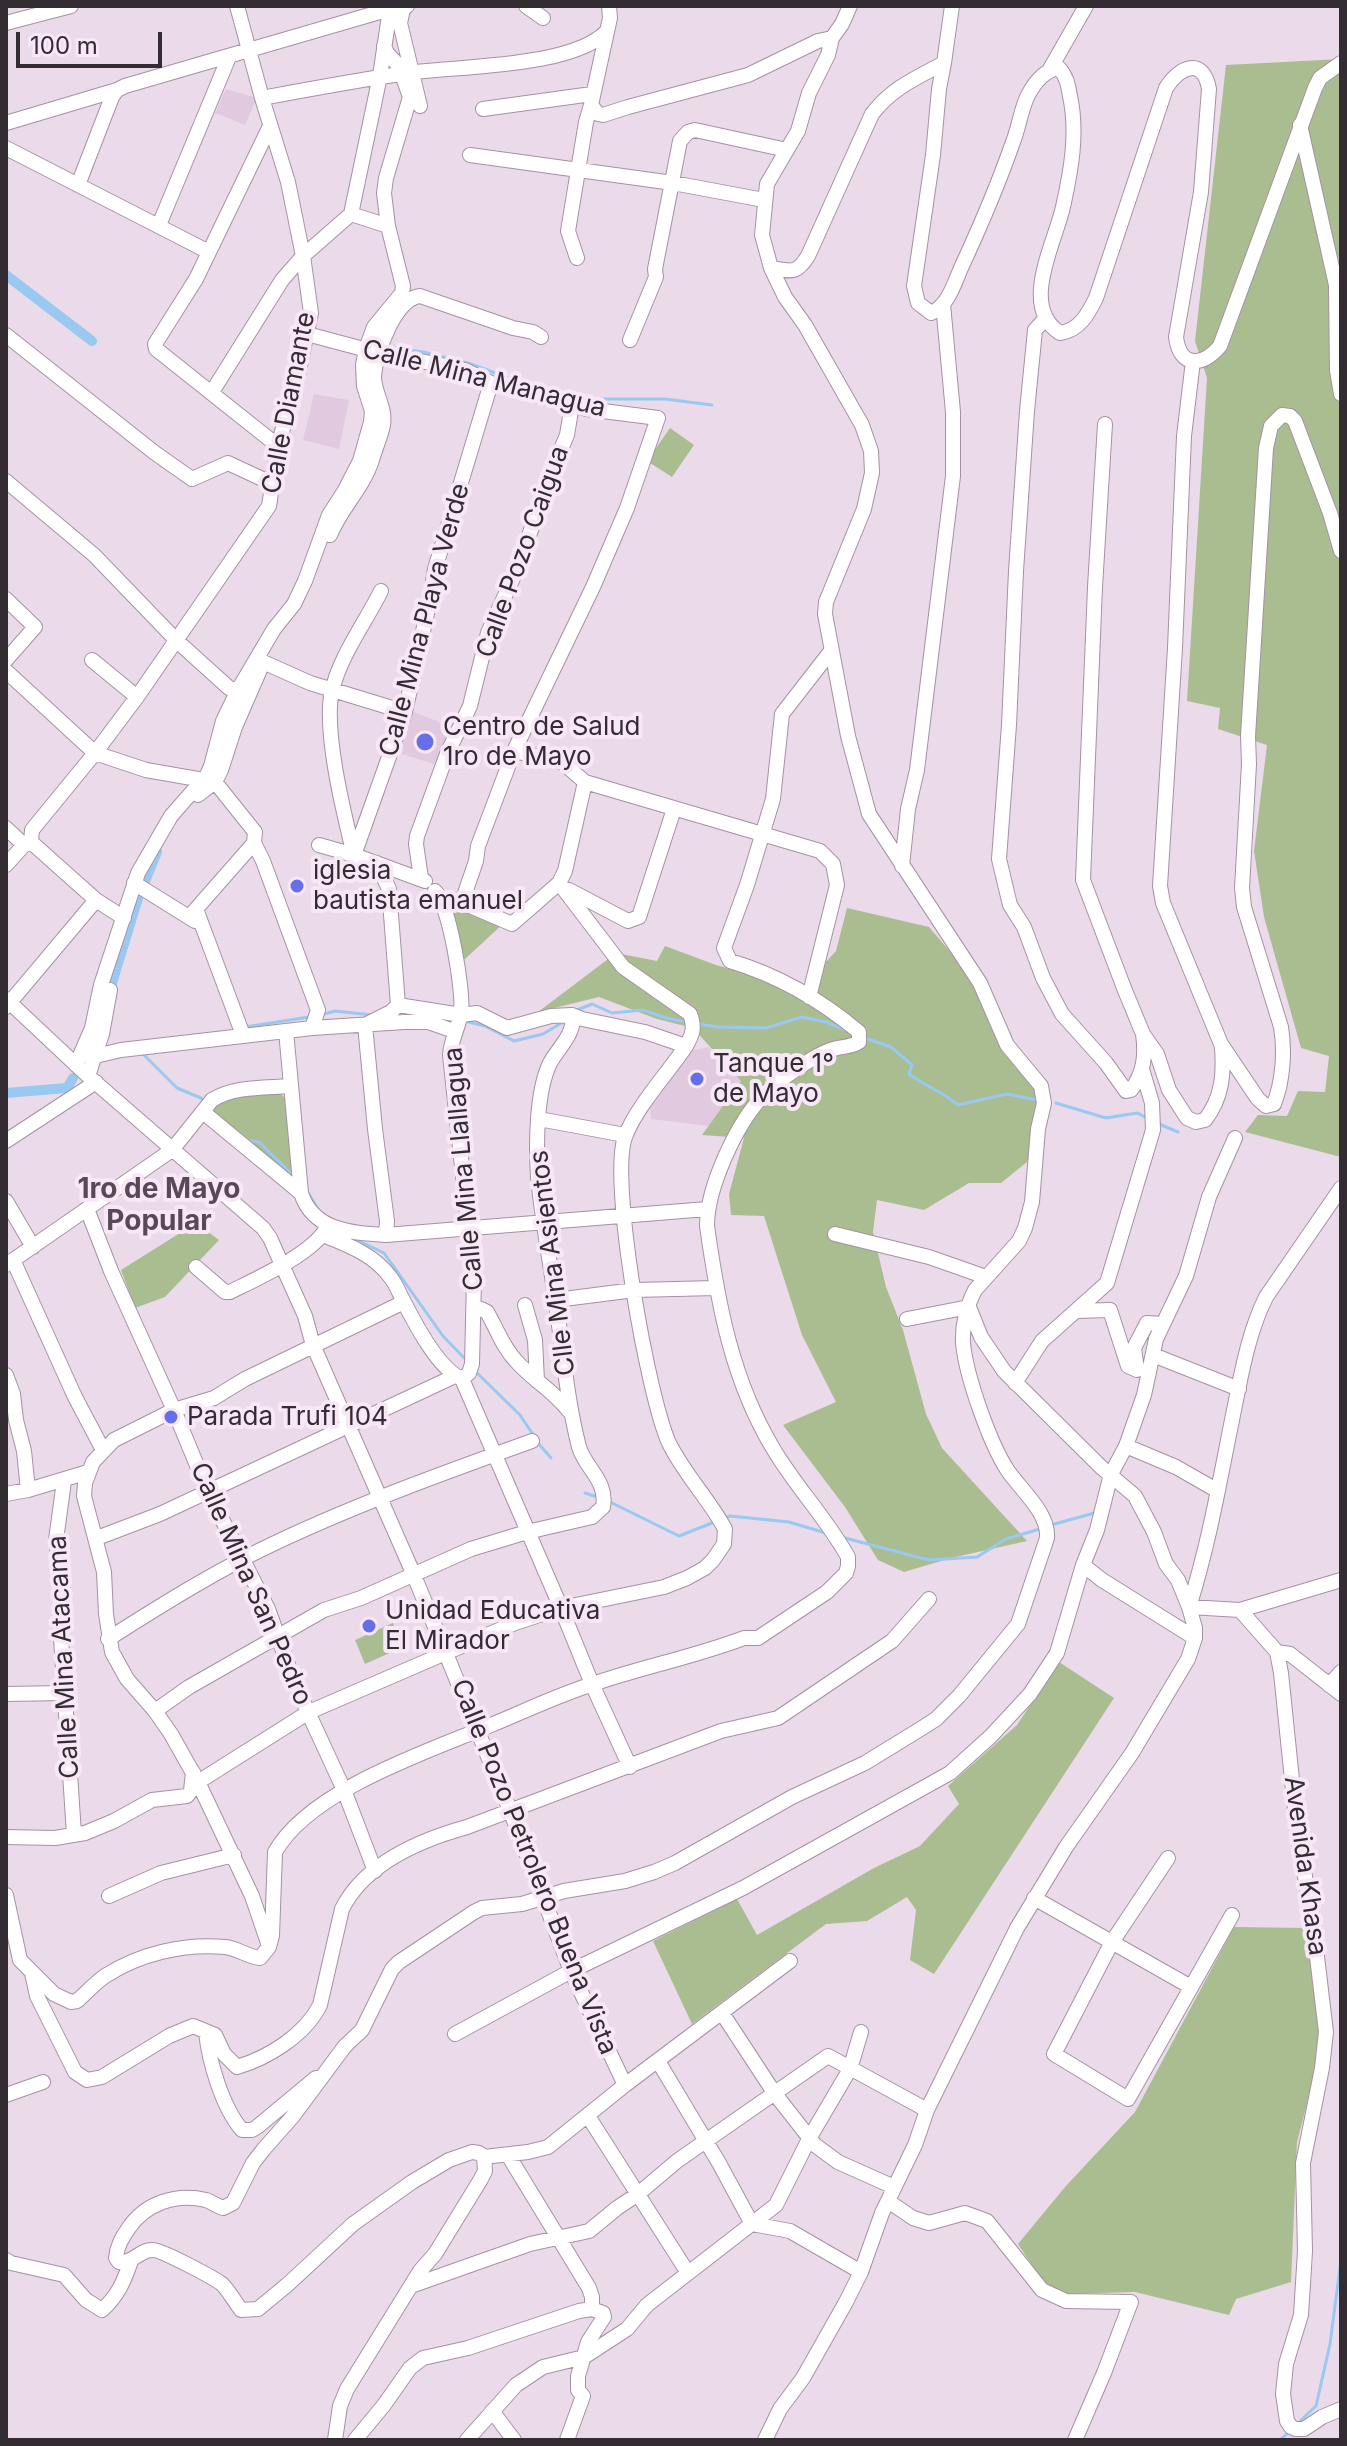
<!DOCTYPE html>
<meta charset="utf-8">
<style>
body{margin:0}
#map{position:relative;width:1347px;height:2446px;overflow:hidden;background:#ebdaea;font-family:Inter,sans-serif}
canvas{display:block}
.frame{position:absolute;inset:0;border:8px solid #332c32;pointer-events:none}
.scale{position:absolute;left:16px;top:32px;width:146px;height:36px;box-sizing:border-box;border:4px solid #332c32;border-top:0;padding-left:10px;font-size:24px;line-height:28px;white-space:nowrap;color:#332c32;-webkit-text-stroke:6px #f8e7f7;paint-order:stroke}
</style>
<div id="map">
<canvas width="1347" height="2446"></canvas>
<div class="frame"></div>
<div class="scale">100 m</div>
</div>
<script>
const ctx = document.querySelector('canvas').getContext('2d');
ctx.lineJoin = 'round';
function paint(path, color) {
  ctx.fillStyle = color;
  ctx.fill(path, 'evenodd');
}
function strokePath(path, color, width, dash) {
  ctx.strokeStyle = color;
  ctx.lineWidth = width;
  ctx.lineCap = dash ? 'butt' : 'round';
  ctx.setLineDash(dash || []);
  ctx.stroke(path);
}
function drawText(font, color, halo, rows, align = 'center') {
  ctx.font = font + ' Inter,sans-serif';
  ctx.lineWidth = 8;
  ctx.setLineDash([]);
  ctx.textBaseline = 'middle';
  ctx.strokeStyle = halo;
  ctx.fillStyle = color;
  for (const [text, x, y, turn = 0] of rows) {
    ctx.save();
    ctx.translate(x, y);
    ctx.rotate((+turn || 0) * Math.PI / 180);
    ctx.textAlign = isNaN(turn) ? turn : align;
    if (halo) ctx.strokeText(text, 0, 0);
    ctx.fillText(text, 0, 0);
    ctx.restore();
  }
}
const built = new Path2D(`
 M226,89L257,98L245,125L215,113Z
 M314,394L349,400L339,449L303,440Z
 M411,711L437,721L451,731L440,766L399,753Z
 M709,1047L741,1081L709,1126L651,1119L650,1108L658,1094L689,1051Z`);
const green = new Path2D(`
 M1341,59V241L1336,277L1341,332V1157L1245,1132L1258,1115L1287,1116L1298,1091L1325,1092L1329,1056L1301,1048L1264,917L1254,851L1267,745L1218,729L1220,708L1187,701L1207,378L1195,341L1226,65Z
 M670,428L694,445L672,477L647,461Z
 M453,905L505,922L465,959H463L451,911Z
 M847,908L929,927L963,967L1014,1059L1047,1080L1051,1099L1027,1162L1001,1183H969L924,1210L877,1200L873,1232L886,1287L903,1330L926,1414L942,1448L1027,1541L951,1558L904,1572L878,1560L845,1507L783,1425L836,1402L802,1335L764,1216L731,1215L729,1194L744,1138L702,1135L741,1081L693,1028L657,1019L599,997L538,1012L616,953L657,961L665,946L716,965L801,989L836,951Z
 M278,1091L285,1098L294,1181L211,1112L223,1099Z
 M196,1223L219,1240L165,1297L135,1308L121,1270Z
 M393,1623L403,1647L365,1664L355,1640Z
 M1059,1662L1114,1698L934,1974L910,1960L916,1910L907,1897L867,1921L826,1924L692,2024L653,1941L737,1899L757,1935L874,1868L920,1846L959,1804L948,1786L1017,1725Z
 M1234,1927L1306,1928L1321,2050L1297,2142L1291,2282L1236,2299L1229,2315L1135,2292L1064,2294L1045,2285L1018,2244L1065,2187L1135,2112Z`);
const stream = new Path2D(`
 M385,346L423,352L468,363L542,390
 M573,399H665L712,405
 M577,1010L592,1004L612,1013L643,1010L666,1018L687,1022
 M324,1014L335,1011L372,1015
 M465,1021L485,1026L514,1041L543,1034L565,1021
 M698,1024L718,1027L766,1028L802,1017L826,1022L850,1032
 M245,1027L309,1017
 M865,1038L891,1047L912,1065L909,1074C925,1086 943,1092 958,1105L1007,1094L1036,1100
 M142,1053L177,1088L201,1098L204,1101
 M1056,1103L1106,1118L1137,1113L1149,1119
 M1159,1124L1178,1132
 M245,1140L259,1142L295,1177
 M307,1191L318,1209
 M353,1238L384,1253L443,1336L468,1362
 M475,1371L520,1415L534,1436
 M538,1443L551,1458
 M585,1493L597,1497
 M608,1501L679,1536L717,1521
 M724,1518L730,1516L789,1522L826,1533
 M1051,1525L1098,1512
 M841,1537L929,1560L977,1557L1006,1539L1040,1529
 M1341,2190V2244
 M1297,2424L1316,2406L1330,2344L1341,2260
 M1280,2440L1289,2432`);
const canal = new Path2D(`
 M6,275L92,341
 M108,996L138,898L157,852
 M6,1093L67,1088L73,1078`);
const minor = new Path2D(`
 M407,6L403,9L400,23L420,106
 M526,6L543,18
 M952,6L944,63L939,89L933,155L914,286L918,303L931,313C948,306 954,284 961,268C980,227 998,185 1013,142C1019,127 1021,109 1028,95C1035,82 1044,70 1059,68C1067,77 1068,85 1070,96C1078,133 1071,171 1063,207C1055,243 1019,307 1060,333C1080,330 1088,314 1096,298L1166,88C1179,67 1203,56 1209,89L1201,192L1176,337C1180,368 1202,367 1220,346L1315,88L1320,78L1341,63
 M6,23L71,6
 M832,38L842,24L850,6
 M1050,69L1086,6
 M262,98C310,89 358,80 407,73C456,66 573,68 607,31
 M483,109L592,94
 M6,123L117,90
 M1300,125L1336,285L1337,370L1341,394
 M270,126L196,279L155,344L156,349L278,446
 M6,148L209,252
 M470,155L673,183L764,200
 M78,185L112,97L117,90L125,86L390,9H403
 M351,214L388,226
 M159,225L229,57
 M577,258L568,231L586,122L591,105
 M771,268C791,271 796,275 808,256L872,114C892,88 916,78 944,63
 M1045,319L1035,330L1027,411L1016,571L1009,725L999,859L1010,905L1024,927L1043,978L1062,1014L1106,1063L1126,1091L1131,1090C1144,1073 1146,1055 1143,1034
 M307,334L371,351L465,370L491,383L587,409L658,418L627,508L593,587L514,751L478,846L476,861L462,902
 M6,335L155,453L192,479L228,463L273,484
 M630,340L656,277L655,269L680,141L688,132L695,130L787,150
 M1193,361L1184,436L1175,648L1160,886L1163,903L1221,1044L1258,1099L1266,1106L1274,1104C1283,1081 1285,1051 1281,1027L1244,907L1242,888L1249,764L1248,736L1266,448L1271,426L1282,415L1290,416L1295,421L1330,513L1341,551
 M212,392L282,280L303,256L351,214L380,76L390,9
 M1105,424L1095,587L1083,880L1124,988L1143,1034L1157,1054L1169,1090L1187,1118L1196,1122L1205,1120C1222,1098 1224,1075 1222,1048
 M6,481L94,555L177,641L229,688L238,690
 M330,535C341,508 363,488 372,460C375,449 381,436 383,425C386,407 374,393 374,377C375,355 395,298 420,296L513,328L533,332L541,337
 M6,599L35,627L6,660
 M92,660L137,697
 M263,662L310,683L405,712
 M6,671L95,753L146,770L215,782L255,832L254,843L189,917
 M514,751L562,762L585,782L820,851L833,864L837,885L809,997
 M198,795L215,782L221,770L235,727L262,665
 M6,828L24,845
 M31,842L96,900L124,918
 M254,843L263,861L318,1010L312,1028
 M319,845L354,855L425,881
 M354,855L405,712L430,600L435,569L491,383
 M354,855C344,814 323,730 332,691C340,656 365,623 381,591
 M377,863L389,889L398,1005
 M6,865L24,845L31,842L32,830L95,753L137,697L269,506L278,446L298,375L311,313L303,256L288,182L262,98L237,6
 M902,866L908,809L917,770L953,476V412L943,304
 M421,878L416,844L417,836L447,754L470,706L488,633L518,567L551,473L567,435L572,405
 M134,883L195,921
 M559,883L623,967L690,1014C695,1027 693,1034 686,1046
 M569,890L628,921L639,917L674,809
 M435,891C449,903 464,992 461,1012C459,1027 451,1039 450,1055L474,1279L472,1364L469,1373L462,1379
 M456,900L512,924L559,883L565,871L585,782
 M196,909L243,1035
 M6,999L88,1076L263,1228L270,1238L305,1316L313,1345L413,1573L510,1810L571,1971L625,2085
 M6,1007L96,900
 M286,1031L301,1193C313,1231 352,1233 386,1235L707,1209
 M91,1057L121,1050L312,1028L404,1022H428L454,1031
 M76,1065L92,1028L101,985L138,873L171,816L207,775L211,766L223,721L238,690L274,629L294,604L305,581L329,515L345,490L360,461L371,422L372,411L364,386L363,365L366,349L374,327L402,293L403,286L388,226L384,193L386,178L410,97L399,66L387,53L384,46
 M88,1076L102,1034L110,990
 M203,1112L301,1193
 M539,1119L625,1135
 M6,1141L96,1082
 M6,1201L33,1247
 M87,1209L111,1271L174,1410L208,1492L268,1609L295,1684L344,1790L375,1871
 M835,1234L929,1257L986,1277
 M323,1235C348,1245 375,1255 391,1278C396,1284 399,1293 403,1300C414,1322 438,1369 462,1379L561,1608L592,1684L630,1767
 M386,1235L387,1221L375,1129L365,1025L391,1012L398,1005
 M13,1260L75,1397L103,1450
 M6,1265L172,1150L212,1100C234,1086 265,1088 289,1086
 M196,1267L225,1292H230C256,1279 312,1254 326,1229
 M556,1300L634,1290L716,1288
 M525,1305L535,1340L537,1381
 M475,1309H481L487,1312C497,1329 503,1348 517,1362C533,1380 554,1391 569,1411
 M1076,1311L1110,1310L1128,1366L1137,1370L1134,1348L1147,1323L1163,1324
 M907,1319L969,1307
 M1153,1355L1239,1389
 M6,1375L13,1394L16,1420L24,1451L28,1490
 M1015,1383L1042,1341L1107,1283L1153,1130L1152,1103L1142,1069
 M1126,1446L1176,1467L1218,1491
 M64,1481L56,1540L63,1591L60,1623L74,1834
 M6,1494L28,1490L88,1472
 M97,1538L160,1514L455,1376
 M1083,1565L1102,1580L1195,1638
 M1189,1607C1209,1544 1220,1479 1233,1415C1241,1376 1248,1333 1266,1297L1341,1188
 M1189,1607L1240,1610L1341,1580
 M1240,1610L1277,1652L1281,1673L1298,1838L1312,1915L1326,2032L1322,2068L1303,2163L1305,2251L1301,2315L1286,2364L1283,2394L1287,2421L1291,2427L1296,2429H1304L1322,2417L1341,2409
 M108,1639C163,1604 219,1569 277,1542C360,1503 446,1472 532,1441
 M1277,1652L1290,1654L1341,1694
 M1329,1685L1341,1672
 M6,1694L64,1693
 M155,1711L189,1687L324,1610L361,1598L471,1549L527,1532L592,1517L603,1507C608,1481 585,1468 579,1447C567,1400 563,1352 556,1303C550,1261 542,1219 538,1177C536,1145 536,1092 550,1063C558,1048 576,1033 572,1015L551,1016L507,1028L477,1013L461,1015L398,1005
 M198,1782L309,1712L515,1623L561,1608L664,1587L687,1578L705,1568L713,1560L724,1544L725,1529C709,1499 684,1474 669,1443C648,1397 609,1180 625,1137C636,1107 668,1073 686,1046L645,1032L582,1019L572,1015
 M6,1837L55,1838L85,1833L114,1821L152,1800L187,1796L191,1791L193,1772
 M1168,1858L1112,1942L1054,2054L1128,2099L1232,1915
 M6,1895L20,1960L54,1994L71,2002L77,2001C86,1993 95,1983 105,1976C139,1954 184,1943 225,1947C237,1948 248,1957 260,1958L269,1947L272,1936L275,1852C310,1790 427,1752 491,1725C525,1711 558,1695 593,1684C642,1667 694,1657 744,1638H758L827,1592L846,1573L848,1566V1557C827,1519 796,1487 774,1450C732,1381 718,1304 707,1226C707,1188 736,1124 763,1096C777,1081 810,1058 830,1050C840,1046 850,1048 859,1042V1032C822,1001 777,975 730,961L724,948L747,885L773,799L782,714L831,651
 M109,1896L161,1873L234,1855
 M1034,1898L1191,1987
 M269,1946L252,1896L198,1782L171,1734L155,1711L127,1679L112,1652L106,1614L104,1572L84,1496L85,1483L93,1462L114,1440L174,1410L214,1398L245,1379L404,1302
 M32,1973L37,1996L75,2072L87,2080L102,2077L169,2036L193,2026L215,2035L224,2054L237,2067C268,2058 305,2035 320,2005L342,1909C365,1863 420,1840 467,1827L721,1731L778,1718L892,1641L929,1599
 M722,2013L775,2094L815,2145L838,2162L894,2187
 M206,2032C209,2061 222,2107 242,2130H252L257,2127L316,2078
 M455,2034L571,1971L743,1888L950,1773L991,1736L1030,1694L1057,1653L1083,1565L1097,1530L1111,1474L1126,1446L1144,1395L1156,1339L1186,1276L1209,1197L1235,1138
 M658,2061L719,2163L752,2224L790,2231L861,2272
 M6,2095L43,2082
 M588,2116L688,2273
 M508,2155L589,2288L592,2297V2309
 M484,2157L528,2152L548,2147L625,2085L790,1961
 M888,2201L913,2218L929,2223L965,2213L987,2221L1042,2290L1066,2301L1131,2302L1104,2373L1075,2440
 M6,2260L11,2263L64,2275L86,2300L102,2310C118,2296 124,2281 131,2261
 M411,2286L530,2244L589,2231L617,2208L638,2194L677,2161L828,2056L927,2110
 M492,2411L514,2440
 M335,2440L340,2406L347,2389L420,2271L435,2254L481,2179L485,2171L484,2157L479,2153L472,2152L449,2160L412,2182L353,2224L287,2285L258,2309L241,2310C235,2302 229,2291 222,2284C214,2278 162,2250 153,2250C140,2249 133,2264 119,2262L116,2258C117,2246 122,2238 128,2229C145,2203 176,2193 206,2200C212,2202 217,2206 223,2208L233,2203L253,2163L263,2150L293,2116L345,2046L362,2030L392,1969L399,1962L474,1912L482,1908L522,1904L564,1891L625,1881L654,1872L675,1863L792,1797L865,1763L922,1728L936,1719L959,1696L1018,1624L1047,1538C1049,1513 1021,1490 1008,1471C990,1444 966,1376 963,1343C962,1326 967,1305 975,1290L1019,1241L1025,1228L1032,1202L1038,1129L1044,1103L1041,1086L1007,1045L980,983L869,814L848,736L825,614L826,602L864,509L872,473L871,451L862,425L805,325L785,297L771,268L762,235L767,184L798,131L809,93L828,55L832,38L818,41L748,75L628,107L603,115L598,114L591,105L610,18L609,6
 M355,2440L384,2405L410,2368L423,2358L468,2348L579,2311L592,2309L603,2313L604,2317L588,2342L578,2376V2390L583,2396L567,2440
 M467,2440L516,2385L543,2367L584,2357L627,2329L647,2305L776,2205L810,2137L850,2069L861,2032
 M765,2440L780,2409L803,2378L846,2302L861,2272L882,2213L915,2145L927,2110L1017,1928L1066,1847L1132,1753L1188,1659L1195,1638V1628L1189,1607L1178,1580L1166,1564L1154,1532L1135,1496L1102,1468L1004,1371L981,1337L969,1307`);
const markers = [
 [425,742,10,"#676fe8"],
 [297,886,8,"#676fe8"],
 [697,1079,8,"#676fe8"],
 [171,1417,8,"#676fe8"],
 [369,1626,8,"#676fe8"]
];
const streetNames = [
 ["Calle Mina Managua",484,379,14],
 ["Calle Diamante",289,403,-79],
 ["Calle Pozo Caigua",523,552,-70],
 ["Calle Mina Playa Verde",425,620,-75],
 ["Calle Mina Llallagua",464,1169,-95],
 ["Clle Mina Asientos",553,1263,-97],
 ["Calle Mina San Pedro",251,1584,66],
 ["Calle Mina Atacama",64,1657,-93],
 ["Avenida Khasa",1305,1866,82],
 ["Calle Pozo Petrolero Buena Vista",534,1867,68]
];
const poiNames = [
 ["Centro de Salud",443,727],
 ["1ro de Mayo",443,757],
 ["iglesia",313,871],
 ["bautista emanuel",313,901],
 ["Tanque 1°",713,1064],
 ["de Mayo",713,1094],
 ["Parada Trufi 104",187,1417],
 ["Unidad Educativa",385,1611],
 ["El Mirador",385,1641]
];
const neighbourhoodNames = [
 ["1ro de Mayo",159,1190],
 ["Popular",159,1222]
];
paint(built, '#e1cadf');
paint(green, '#aabd90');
strokePath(stream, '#99c8f1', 3);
strokePath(canal, '#99c8f1', 10);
strokePath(minor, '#a393a2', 16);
strokePath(minor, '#fff', 14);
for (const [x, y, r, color] of markers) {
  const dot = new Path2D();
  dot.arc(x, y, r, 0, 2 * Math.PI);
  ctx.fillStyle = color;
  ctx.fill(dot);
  strokePath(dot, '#f8e7f7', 3);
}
drawText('26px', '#332c32', '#f8e7f7', streetNames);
drawText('26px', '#332c32', '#f8e7f7', poiNames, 'left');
drawText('bold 28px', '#574956', '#f8e7f7', neighbourhoodNames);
</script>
